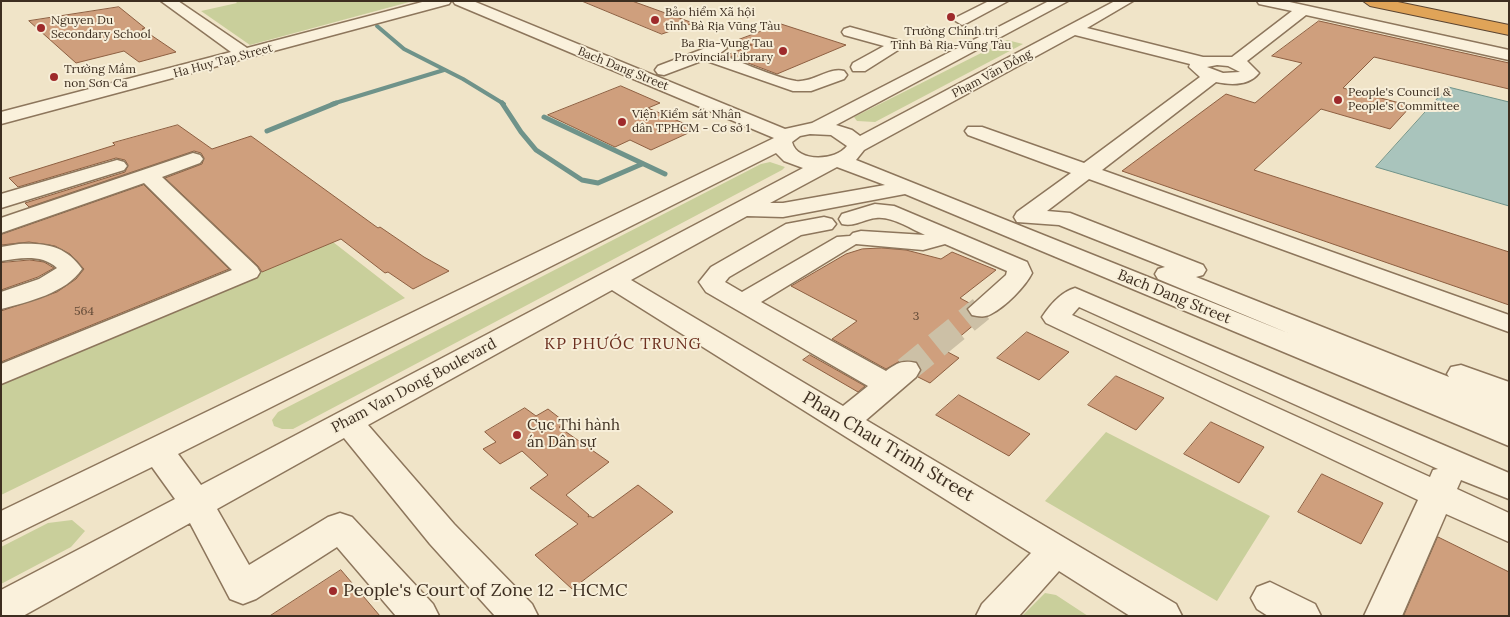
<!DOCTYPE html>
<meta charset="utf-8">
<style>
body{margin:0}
#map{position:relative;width:1510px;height:617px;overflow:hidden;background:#f0e4c8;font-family:Lora,serif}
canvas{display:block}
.frame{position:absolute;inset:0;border:2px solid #3d2e20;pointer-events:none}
</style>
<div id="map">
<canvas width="1510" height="617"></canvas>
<div class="frame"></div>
</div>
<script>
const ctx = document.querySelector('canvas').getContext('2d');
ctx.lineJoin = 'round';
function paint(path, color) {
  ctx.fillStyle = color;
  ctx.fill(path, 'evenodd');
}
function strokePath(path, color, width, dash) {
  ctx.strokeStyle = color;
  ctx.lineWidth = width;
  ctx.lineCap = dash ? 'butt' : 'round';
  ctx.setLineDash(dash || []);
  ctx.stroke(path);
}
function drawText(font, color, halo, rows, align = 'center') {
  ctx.font = font + ' Lora,serif';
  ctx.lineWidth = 4;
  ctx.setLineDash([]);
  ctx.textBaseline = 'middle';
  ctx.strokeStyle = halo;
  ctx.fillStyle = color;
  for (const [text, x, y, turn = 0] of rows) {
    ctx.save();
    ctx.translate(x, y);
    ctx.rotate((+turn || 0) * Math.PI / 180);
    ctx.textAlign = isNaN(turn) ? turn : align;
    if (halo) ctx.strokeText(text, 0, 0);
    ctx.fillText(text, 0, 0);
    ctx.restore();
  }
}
const green = new Path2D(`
 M235,1H413L250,45L201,11L237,3Z
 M1007,40L1023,44L875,122L857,121L854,117Z
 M770,162L785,167L782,170L293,429H282L274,426L272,420L278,412L761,164Z
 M333,242L405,298L1,495V382Z
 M1106,432L1270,516L1217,601L1045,501Z
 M72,520L85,531L71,547L1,584V547L48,523Z
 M1045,593L1056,595L1088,616H1022Z`);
const water = new Path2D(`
 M1448,87L1509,102V206L1376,167Z`);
const streamFar1 = new Path2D(`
 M377,26L404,49L463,79L504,104
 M332,104L444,70`);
const stream = new Path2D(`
 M502,103L521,132L536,150L582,180L598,183L642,164
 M544,117L665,174
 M267,131L336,103`);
const building = new Path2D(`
 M582,1H632L693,23L662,34Z
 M119,7L145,28L142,29L176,52L139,62L124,51L76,63L29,21Z
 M1319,21L1509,63V89L1374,57L1343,88L1411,106L1390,129L1321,109L1254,170L1509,252V305L1122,171L1226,94L1255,103L1302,63L1272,56Z
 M781,24L846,45L777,74L727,55L752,45L738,40Z
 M621,86L660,103L648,108L697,129L651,150L630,140L615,147L548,115Z
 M178,125L212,149L251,136L378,228L380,227L424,257L449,271L413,289L388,272L385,273L341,239L262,272L258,266L165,178L202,164L204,158L201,153L194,151L29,207L25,203L125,172L128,165L125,160L116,158L18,187L9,178L115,145L113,143Z
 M144,185L229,269L1,362V311L57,292L76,279L84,269L70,254L55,246L29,242L1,245V235Z
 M882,248L906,250L941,259L952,252L996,270L960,298L971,304L966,309L970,316L982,318L944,350L959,358L930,383L918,377L922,369L916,361H900L886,369L832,339L857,321L791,286L846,254L862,249Z
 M30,260L44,262L54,268L38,277L1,290V263Z
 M1027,332L1069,352L1039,380L997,358Z
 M810,355L865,386L858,392L803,360Z
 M1116,376L1164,398L1136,430L1088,405Z
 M959,395L1030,434L1009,456L936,415Z
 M525,408L536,416L548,409L566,423L559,427L609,462L566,495L589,515L588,517L590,516L593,518L638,485L673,512L572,589L535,555L578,524L530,488L548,475L522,451L500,464L483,449L496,442L485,432Z
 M1211,422L1264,447L1239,483L1184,454Z
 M1322,474L1383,503L1361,544L1298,512Z
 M1438,537L1509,572V616H1404Z
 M341,570L380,616H270Z`);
const minorTunnel = new Path2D(`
 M906,370L981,309`);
const minor = new Path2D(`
 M161,1H178L247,48L426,1H451L449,4L1,124V112L231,52Z
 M453,1H473L785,129L812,123L1049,1H1068L836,125L852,130L860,136L1115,1H1133L1087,28L1203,57H1232L1292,11L1259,4L1257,1H1285L1509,50V60L1306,15L1247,61L1259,73C1249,86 1230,85 1216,82L1102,170L1509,315V332L1089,179L1047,211L1070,213L1203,265L1206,270L1203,275L1196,277L1449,377L1447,374L1451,367L1461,365L1509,382V446L905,194L783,217L747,216L631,280L843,406L868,386L706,292L699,282L711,267L786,224L824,217L832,219L836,224L832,229L801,235L729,277L725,282L742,292L837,237L850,236L853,233L861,231L925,235C911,229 892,216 876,218C864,219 855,227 842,224L839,219L842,214L875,204L894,206L1027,262L1032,273C1025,287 1005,307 991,314C984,318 978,316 972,315L968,309L1006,275L1007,271L945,244L923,250L856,244L761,302L886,371C897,363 903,360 916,363L920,370L916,377L866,420L1176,604L1182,616H1130L1059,571L1019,616H976L982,604L1031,553L612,290L368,425L454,524L532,604L538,616H495L430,544L344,438L217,509L249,565L328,517L340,513L352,517L433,604L439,616H396L337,547L256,599L243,604L230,599L190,523L23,616H1V590L175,499L152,467L1,541V511L774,138L455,4ZM1075,35L1190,64L1189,67L1200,77L1084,163L982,127H968L965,131L968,135L1071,173L1017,212L1014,217L1017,222L1059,225L1165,267L1158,269L1155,274L1158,279L1288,333L856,160L864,150ZM1217,65L1228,66L1240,72L1223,73L1207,67ZM810,134L831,135L847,146C836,161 797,163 792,142L800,136ZM776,153L784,161L803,168L201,485L178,454ZM837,167L885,185L783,203H770Z
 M989,1H1008L967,23L962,25L954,20L957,17Z
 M850,27L904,42L906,45L865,71H853L851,67L853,63L884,46L844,35L842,32L844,29Z
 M719,43L727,48L719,54C739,61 776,78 796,81C813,83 828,67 844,71L847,75L844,79L811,91H793L704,60L664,75L658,74L655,70L658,66Z
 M193,153L200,155L203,159L200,163L162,177L257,267L260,272L257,277L1,384V364L232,270L144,183L1,233V218Z
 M117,160L124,162L127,166L124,170L1,208V194Z
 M19,244C46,243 66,246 82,269C66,293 28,302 1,309V292L39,279L57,268C42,254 20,258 1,261V247Z
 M1075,288L1509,473V499L1461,480L1457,489L1509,513V542L1446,514L1402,616H1364L1418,500L1046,323L1042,317C1050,305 1061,292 1075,288ZM1079,307L1438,469L1433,470L1430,477L1072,315Z
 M1270,582L1315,604L1321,616H1268L1257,609L1251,598L1257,587Z`);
const highway = new Path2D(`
 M1363,1H1393L1509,25V35L1370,6Z`);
const markers = [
 [951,17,5,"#9e2a2b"],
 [655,20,5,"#9e2a2b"],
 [41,28,5,"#9e2a2b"],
 [783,51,5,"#9e2a2b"],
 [54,77,5,"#9e2a2b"],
 [1338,100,5,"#9e2a2b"],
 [622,122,5,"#9e2a2b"],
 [517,435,5,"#9e2a2b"],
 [333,591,5,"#9e2a2b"]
];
const farPoinames = [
 ["Bảo hiểm Xã hội",665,13],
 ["tỉnh Bà Rịa Vũng Tàu",665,27],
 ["Nguyen Du",51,21],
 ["Secondary School",51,35],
 ["Trường Chính trị",951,32,"center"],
 ["Tỉnh Bà Rịa-Vũng Tàu",951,46,"center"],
 ["Ba Ria-Vung Tau",773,44,"right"],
 ["Provincial Library",773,58,"right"],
 ["Trường Mầm",64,70],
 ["non Sơn Ca",64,84],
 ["People's Council &",1348,93],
 ["People's Committee",1348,107],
 ["Viện Kiểm sát Nhân",632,115],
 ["dân TPHCM - Cơ sở 1",632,129]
];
const farStreetnames = [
 ["Ha Huy Tap Street",223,61,-15],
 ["Bach Dang Street",623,69,22],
 ["Phạm Văn Đồng",992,74,-28]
];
const numberNames = [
 ["564",84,312],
 ["3",916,317]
];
const streetNames = [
 ["Bach Dang Street",1174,297,22],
 ["Pham Van Dong Boulevard",414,386,-28]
];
const poiNames = [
 ["Cục Thi hành",527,426],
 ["án Dân sự",527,443]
];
const neighbourhoodNames = [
 ["KP PHƯỚC TRUNG",623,344]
];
const nearStreetnames = [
 ["Phan Chau Trinh Street",888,447,31]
];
const nearPoinames = [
 ["People's Court of Zone 12 - HCMC",343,591]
];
paint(green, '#c9cf9b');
paint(water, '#a9c4bc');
strokePath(water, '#6f938a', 1);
strokePath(streamFar1, '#6f938a', 4);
strokePath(stream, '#6f938a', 5);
paint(building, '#cf9f7d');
strokePath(building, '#8d5f41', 1);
strokePath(minorTunnel, '#ccc0a6', 26, [26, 13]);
strokePath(minor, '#8d765c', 3);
strokePath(highway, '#5b4430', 2);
paint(minor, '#faf1dc');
paint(highway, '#e0a458');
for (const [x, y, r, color] of markers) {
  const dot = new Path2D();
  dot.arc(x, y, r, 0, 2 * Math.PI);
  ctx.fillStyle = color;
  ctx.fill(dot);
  strokePath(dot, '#f7eed8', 2);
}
drawText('12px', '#3d2e20', '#f7eed8', farPoinames, 'left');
drawText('12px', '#3d2e20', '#f7eed8', farStreetnames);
drawText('12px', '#624a37', null, numberNames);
drawText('15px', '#3d2e20', '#f7eed8', streetNames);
drawText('15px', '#3d2e20', '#f7eed8', poiNames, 'left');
ctx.letterSpacing = '1px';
drawText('16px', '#6b2e1e', '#f7eed8', neighbourhoodNames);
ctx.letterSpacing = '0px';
drawText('18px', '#3d2e20', '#f7eed8', nearStreetnames);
drawText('18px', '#3d2e20', '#f7eed8', nearPoinames, 'left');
</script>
